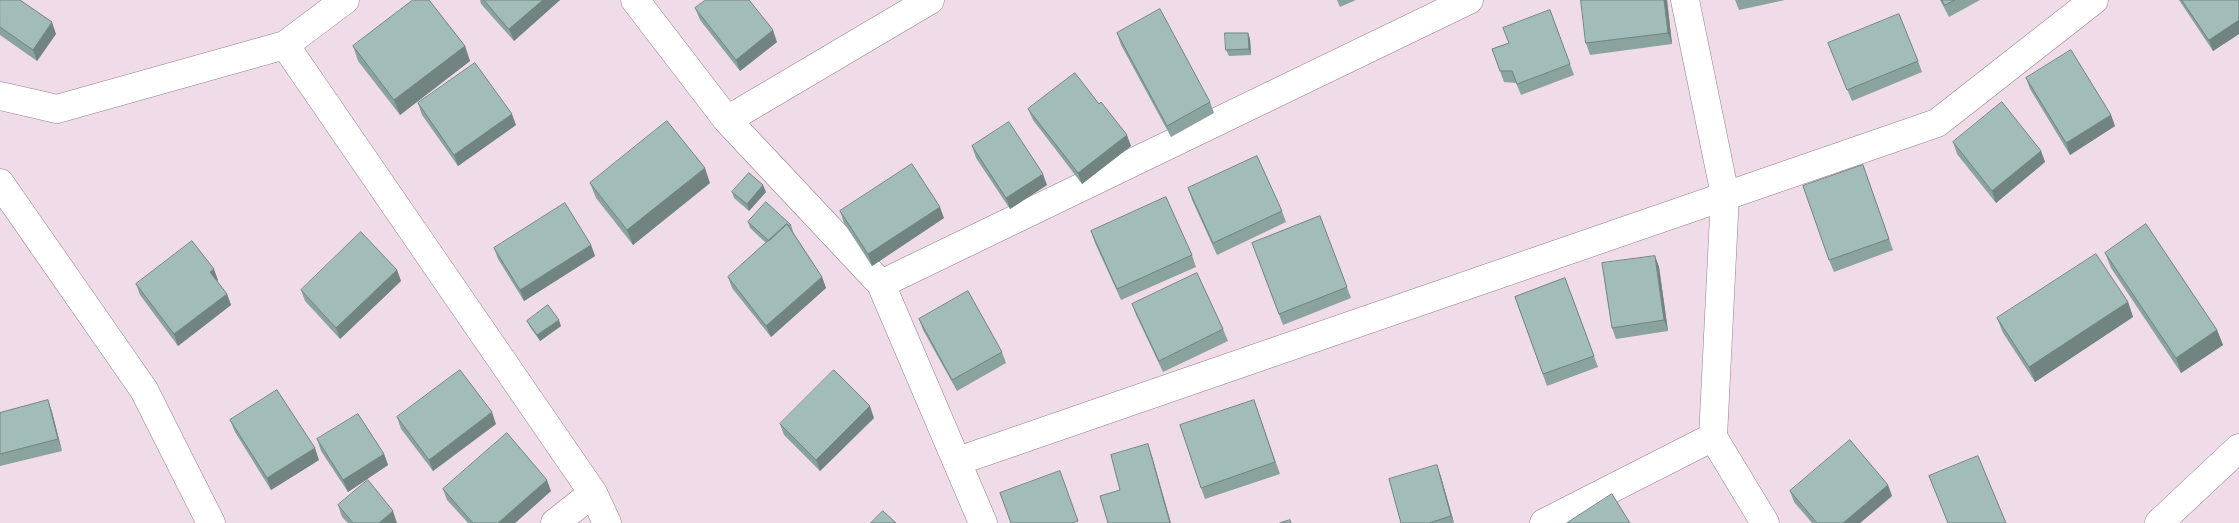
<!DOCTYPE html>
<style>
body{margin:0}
canvas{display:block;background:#f0dbe8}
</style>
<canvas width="2239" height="523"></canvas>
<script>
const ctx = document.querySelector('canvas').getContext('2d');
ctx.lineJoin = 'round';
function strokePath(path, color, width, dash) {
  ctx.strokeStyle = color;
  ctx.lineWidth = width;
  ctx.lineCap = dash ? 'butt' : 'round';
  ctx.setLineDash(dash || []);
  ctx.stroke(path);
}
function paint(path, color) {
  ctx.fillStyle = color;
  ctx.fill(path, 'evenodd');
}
const minor = new Path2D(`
 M635,0L727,120L881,284L983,523
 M1685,0L1725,195L1713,437L1765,523
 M285,45L593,493L607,523
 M0,96L57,109L285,45L345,0
 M727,120L930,0
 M0,183L144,390L211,523
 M881,284L1469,0
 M958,461L1937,123L2094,0
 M555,523L593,493
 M1544,523L1713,437
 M2159,523L2239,448`);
const wall = new Path2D(`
 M0,0L56,34L37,61L0,35Z
 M480,0H560L514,41L481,4Z
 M1337,0H1356L1340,7Z
 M1667,0L1672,44L1590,55L1586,43Z
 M1735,0H1785L1739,10Z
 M1940,0H1980L1949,17Z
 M2179,0H2239V34L2213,51Z
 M695,8L777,42L740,71L700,20Z
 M1550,10L1574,75L1521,95L1516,83L1504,82L1492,49L1509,43Z
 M1117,33L1210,102L1214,113L1171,137L1121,45Z
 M1248,33L1250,39L1251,55L1229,56L1226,50Z
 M1828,43L1918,61L1922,72L1852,101Z
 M353,46H465L470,61L400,115L358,61Z
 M2026,78L2111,115L2115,126L2070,155L2030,89Z
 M418,103L516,125L458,166L422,115Z
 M1099,104L1131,146L1082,184L1033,120L1028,109Z
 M1953,142L2041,151L2045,162L1996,203L1957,154Z
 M972,146L1047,185L1010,209L976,158Z
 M1863,165L1893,250L1834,272L1829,260Z
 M590,183H710L633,245L596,198Z
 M1188,188L1282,211L1286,222L1217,255L1192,200Z
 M732,192H766L749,211L734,198Z
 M840,211L944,218L872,266L844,223Z
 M1320,216L1351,298L1283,325L1252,243Z
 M748,222L791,225L793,231V232L822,277L826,288L771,337L732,288L728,277L766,243L750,228Z
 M1091,231L1192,255L1196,267L1121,300L1095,243Z
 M591,245L595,256L524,301L498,259L494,248Z
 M2105,253L2217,330L2223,345L2181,373L2111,268Z
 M1655,256L1659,267L1668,331L1616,339L1612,328Z
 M397,270L401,281L340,339L305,301L301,290Z
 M1565,278L1598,367L1547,386L1515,297Z
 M218,280L217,281L227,294L231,305L178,346L140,295L136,284Z
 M2128,302L2133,317L2035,382L2003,333L1997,318Z
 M1132,304L1223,329L1228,341L1163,372L1136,315Z
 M919,319L1002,352L1006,363L957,391L923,330Z
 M527,321L561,326L540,341L530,327Z
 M48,400L52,412L62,451L0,466V413Z
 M1254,400L1280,474L1205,499L1201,488Z
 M397,417L496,424L433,471L401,429Z
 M874,418L820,471L784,435L780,424Z
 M230,420L319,460L271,490L235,432Z
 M317,439L384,454L388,465L348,492L321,451Z
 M1437,465L1441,477L1454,523H1401Z
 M1888,485L1892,496L1860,523H1812L1794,502L1790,491Z
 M443,489L551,491L515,523H468L447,500Z
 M338,505L397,523H348L342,517Z`);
const shadedWall = new Path2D(`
 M543,0H560L514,41L509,29Z
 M1664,0H1667L1672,44L1668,33Z
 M2239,20V34L2213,51L2209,40Z
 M52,22L56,34L37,61L33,50Z
 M773,30L777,42L740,71L736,60Z
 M1248,33L1250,39L1251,55L1249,49Z
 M465,46L470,61L400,115L394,100Z
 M512,114L516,125L458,166L454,155Z
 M2111,115L2115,126L2070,155L2066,143Z
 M1127,135L1131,146L1082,184L1078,173Z
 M2041,151L2045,162L1996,203L1992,191Z
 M705,168L710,183L633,245L627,230Z
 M1043,174L1047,185L1010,209L1006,198Z
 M763,185L766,192L749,211L747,204Z
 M940,207L944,218L872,266L868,254Z
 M591,245L595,256L524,301L520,290Z
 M1655,256L1659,267L1668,331L1664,320Z
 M214,269L218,280L214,283L210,272Z
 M397,270L401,281L340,339L336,328Z
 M822,277L826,288L771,337L766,326Z
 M227,294L231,305L178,346L174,334Z
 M2128,302L2133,317L2035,382L2029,367Z
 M559,320L561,326L540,341L537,335Z
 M2217,330L2223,345L2181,373L2176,358Z
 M48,400L52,412L62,451L58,439Z
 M870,406L874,418L820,471L816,460Z
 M492,412L496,424L433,471L429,460Z
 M1148,444L1152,456L1171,523H1170Z
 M315,448L319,460L271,490L267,478Z
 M384,454L388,465L348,492L343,480Z
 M1437,465L1441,477L1454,523L1451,516Z
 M547,480L551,491L515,523H498Z
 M1888,485L1892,496L1860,523H1843Z
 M393,511L397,523H379Z`);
const building = new Path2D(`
 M0,0H20L52,22L33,50L0,27Z
 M413,0H429L465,46L394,100L353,46Z
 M484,0H543L509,29Z
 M706,0H749L773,30L736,60L695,8Z
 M1581,0H1664L1668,33L1586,43Z
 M1942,0H1955L1945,5Z
 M2182,0H2239V20L2209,40Z
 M1160,9L1210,102L1167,126L1117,33Z
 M1550,10L1570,64L1517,84L1512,71H1500L1492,49L1509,43L1503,28Z
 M1899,14L1918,61L1847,90L1828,43Z
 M1225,33H1248L1249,49L1226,50Z
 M2071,50L2111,115L2066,143L2026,78Z
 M475,63L512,114L454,155L418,103Z
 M1075,73L1099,104L1101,102L1127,135L1078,173L1028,109Z
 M2002,102L2041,151L1992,191L1953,142Z
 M667,121L705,168L627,230L590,183Z
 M1009,122L1043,174L1006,198L972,146Z
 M1257,156L1282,211L1213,243L1188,188Z
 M912,164L940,207L868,254L840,211Z
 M1863,165L1889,239L1829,260L1803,186Z
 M749,173L763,185L747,204L732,192Z
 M1166,197L1192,255L1117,289L1091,231Z
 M766,202L791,225L789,226L787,224L769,241L748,222Z
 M565,203L591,245L520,290L494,248Z
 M1320,216L1347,287L1279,314L1252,243Z
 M787,224L822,277L766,326L728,277Z
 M2146,224L2217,330L2176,358L2105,253Z
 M361,232L397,270L336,328L301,290Z
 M192,241L214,269L210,272L227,294L174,334L136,284Z
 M2096,254L2128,302L2029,367L1997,318Z
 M1655,256L1664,320L1612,328L1602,263Z
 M1197,273L1223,329L1159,361L1132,304Z
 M1565,278L1594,356L1543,374L1515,297Z
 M968,291L1002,352L952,380L919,319Z
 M548,305L559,320L537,335L527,321Z
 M460,370L492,412L429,460L397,417Z
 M834,370L870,406L816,460L780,424Z
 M277,390L315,448L267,478L230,420Z
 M48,400L58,439L0,454V413Z
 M1254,400L1275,462L1201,488L1180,425Z
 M358,414L384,454L343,480L317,439Z
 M507,433L547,480L498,523H473L443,489Z
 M1850,440L1888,485L1843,523H1817L1790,491Z
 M1148,444L1170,523H1108L1100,496L1120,490L1111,455Z
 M1978,456L2006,523H1948L1929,476Z
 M1437,465L1451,516L1429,523H1401L1389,479Z
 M1060,471L1078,521L1072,523H1011L1000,493Z
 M368,480L393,511L379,523H353L338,505Z
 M1612,494L1630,523H1567Z
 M883,511L896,523H871Z
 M1290,520L1291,523H1280Z`);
strokePath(minor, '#94818d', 29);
strokePath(minor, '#fff', 28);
paint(wall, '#8ba39f');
paint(shadedWall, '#718482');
paint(building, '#a2bdb9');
strokePath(building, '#718482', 1);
</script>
